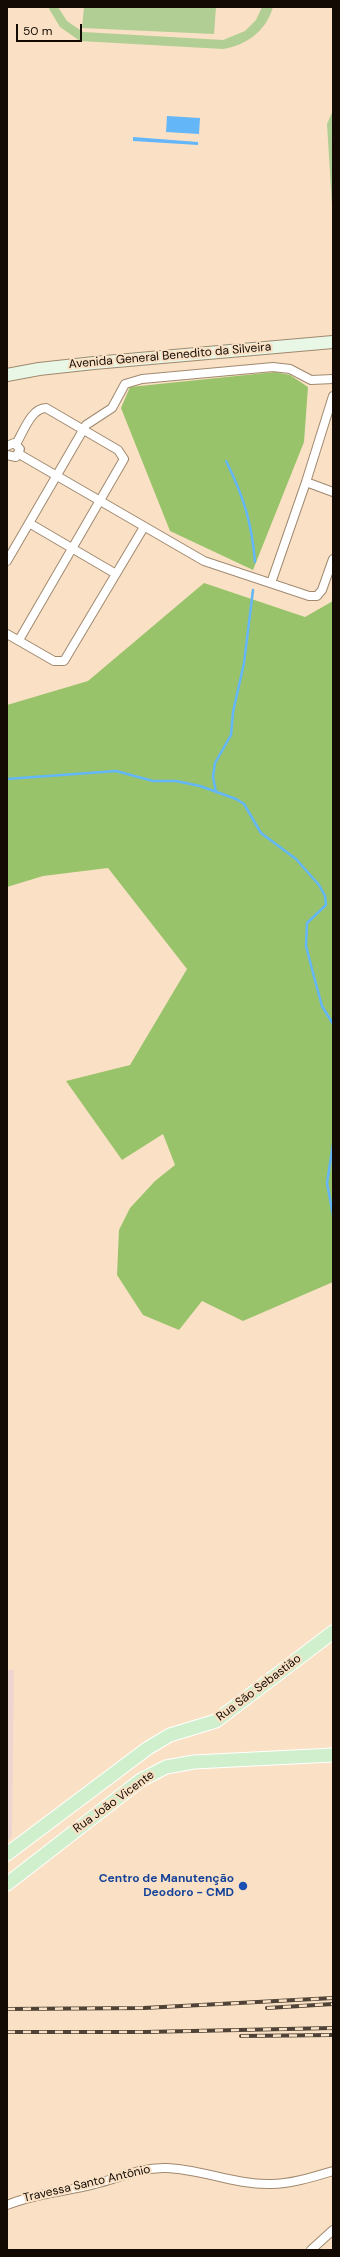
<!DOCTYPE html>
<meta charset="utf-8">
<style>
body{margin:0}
#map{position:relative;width:340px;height:2257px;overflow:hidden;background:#fae1c5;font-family:"DM Sans",sans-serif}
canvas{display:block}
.frame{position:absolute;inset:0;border:8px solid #120a03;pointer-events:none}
.scale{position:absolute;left:16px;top:24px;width:66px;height:18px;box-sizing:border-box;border:2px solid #120a03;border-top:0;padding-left:5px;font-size:12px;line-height:14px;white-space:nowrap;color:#120a03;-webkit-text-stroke:3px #fae1c5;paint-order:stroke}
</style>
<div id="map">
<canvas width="340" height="2257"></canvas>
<div class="frame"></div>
<div class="scale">50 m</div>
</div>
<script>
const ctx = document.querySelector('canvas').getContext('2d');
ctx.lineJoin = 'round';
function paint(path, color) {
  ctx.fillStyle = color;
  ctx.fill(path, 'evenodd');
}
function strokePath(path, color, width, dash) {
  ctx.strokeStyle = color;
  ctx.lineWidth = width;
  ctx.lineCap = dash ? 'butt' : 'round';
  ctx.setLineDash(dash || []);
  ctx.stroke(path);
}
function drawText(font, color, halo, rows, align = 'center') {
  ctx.font = font + ' "DM Sans",sans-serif';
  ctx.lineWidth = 4;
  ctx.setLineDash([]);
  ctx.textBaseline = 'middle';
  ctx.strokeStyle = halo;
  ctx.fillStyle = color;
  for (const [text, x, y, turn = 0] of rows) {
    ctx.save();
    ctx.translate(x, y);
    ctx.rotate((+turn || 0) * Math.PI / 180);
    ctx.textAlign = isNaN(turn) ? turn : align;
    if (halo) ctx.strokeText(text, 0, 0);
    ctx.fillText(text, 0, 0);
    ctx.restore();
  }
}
const industrial = new Path2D(`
 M7,1670H14L12,1837L7,1841Z`);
const green = new Path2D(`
 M48,7H58L67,21L83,32L223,40L245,31L256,20L262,7H273C266,31 247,45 223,49L80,41L60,27Z
 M84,7H216L214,34L82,28Z
 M333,110L332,124L333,222L327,124Z`);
const forest = new Path2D(`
 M275,372L290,375L308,387L304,442L253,570L170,531L121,408L130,387Z
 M204,583L305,617L333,601V1282L243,1321L202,1301L179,1330L143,1315L117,1275L119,1230L130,1208L155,1181L175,1165L163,1134L122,1160L66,1081L130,1065L187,969L108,868L43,876L7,887V705L88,681Z`);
const water = new Path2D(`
 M167,116L200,118L199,134L166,132Z
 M133,137L198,142V145L133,141Z`);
const stream = new Path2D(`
 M226,461C243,495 252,523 255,562
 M7,779L116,771L153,781H176L200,786L236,799L244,804L261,833L296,859L319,885L325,896L326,905L307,923L306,946L313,973L322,1006L333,1024
 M216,792L213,777L215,763L231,735L233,712L244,663L253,590
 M333,1144L327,1183L333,1215`);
const minor = new Path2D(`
 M16,444C23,433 31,408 46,408L118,450L124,459L19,640
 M7,446L14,443L20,449L16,457L7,455
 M19,454L204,561L309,596H317L322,590L333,559
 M306,482L333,492
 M29,523L116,574
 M7,561L86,425L112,408L125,384L142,379L273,367L290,369L311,380L333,379
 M271,583L306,482L333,396
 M7,634L54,661H64L144,527
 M7,2205C36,2193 66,2192 95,2184C119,2178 142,2167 166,2168C201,2169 235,2185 271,2184C291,2184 313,2177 333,2171
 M311,2250L333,2230`);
const secondary = new Path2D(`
 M7,375L39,369L94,363L333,342`);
const primary = new Path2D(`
 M7,1854L148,1748L170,1735L216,1721L333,1632
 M7,1884L141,1780L166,1767L194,1762L333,1755`);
const rail = new Path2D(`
 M267,2008L333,2004
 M7,2009L144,2008L333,1998
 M7,2032H145L333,2028
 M241,2036L333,2035`);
const markers = [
 [243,1886,5,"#1a4fb4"]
];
const streetNames = [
 ["Avenida General Benedito da Silveira",170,356,-5],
 ["Rua São Sebastião",259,1688,-37],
 ["Rua João Vicente",114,1802,-36],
 ["Travessa Santo Antônio",87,2184,-13]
];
const transitNames = [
 ["Centro de Manutenção",234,1879],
 ["Deodoro - CMD",234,1893]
];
paint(industrial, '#efd5d0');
paint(green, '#b1ce95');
paint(forest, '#99c36b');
paint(water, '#63b6f7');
strokePath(stream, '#63b6f7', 2.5);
strokePath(minor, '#a0896f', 10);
strokePath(secondary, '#a0896f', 14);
strokePath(primary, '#fff', 15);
strokePath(minor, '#fff', 8);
strokePath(secondary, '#e8f7e6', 12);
strokePath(primary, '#d0efcd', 13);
strokePath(rail, '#4f4236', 4);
strokePath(rail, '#fae1c5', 2.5, [8]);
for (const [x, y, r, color] of markers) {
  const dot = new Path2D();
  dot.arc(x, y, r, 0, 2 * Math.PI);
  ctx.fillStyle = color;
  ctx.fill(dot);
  strokePath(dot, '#fae1c5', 1.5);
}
drawText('12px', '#120a03', '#fae1c5', streetNames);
drawText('bold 12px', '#164399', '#fae1c5', transitNames, 'right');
</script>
